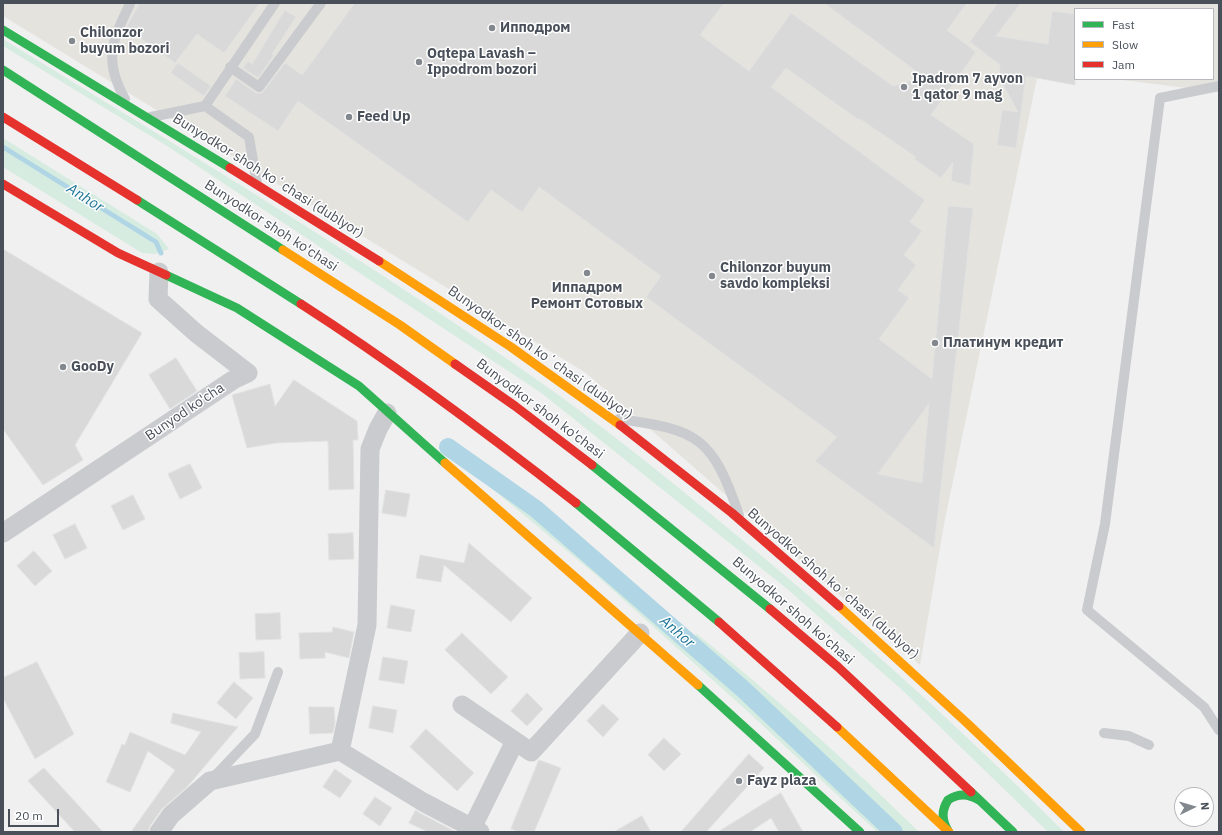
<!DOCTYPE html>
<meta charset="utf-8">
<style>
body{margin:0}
#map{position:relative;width:1222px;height:835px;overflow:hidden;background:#f0f0f0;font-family:"IBM Plex Sans",sans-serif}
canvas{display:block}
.frame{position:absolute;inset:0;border:4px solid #49505a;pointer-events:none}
.legend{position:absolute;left:1074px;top:8px;width:140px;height:72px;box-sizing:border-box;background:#fff;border:1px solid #b6b9bd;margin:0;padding:5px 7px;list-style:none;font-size:12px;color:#49505a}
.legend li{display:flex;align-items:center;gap:8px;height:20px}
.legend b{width:20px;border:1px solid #b6b9bd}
.north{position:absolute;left:1174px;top:787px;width:40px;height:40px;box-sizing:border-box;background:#fff;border:1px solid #b6b9bd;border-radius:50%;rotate:85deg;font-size:11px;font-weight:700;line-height:16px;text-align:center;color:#49505a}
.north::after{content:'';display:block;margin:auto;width:14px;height:18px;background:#83888e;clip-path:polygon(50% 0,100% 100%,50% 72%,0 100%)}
.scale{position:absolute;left:8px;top:809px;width:51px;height:18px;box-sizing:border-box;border:2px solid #49505a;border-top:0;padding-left:5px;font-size:12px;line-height:14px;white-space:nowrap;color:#49505a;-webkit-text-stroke:3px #fff;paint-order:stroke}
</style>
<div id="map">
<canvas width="1222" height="835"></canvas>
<div class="frame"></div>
<ul class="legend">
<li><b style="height:5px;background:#30b455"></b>Fast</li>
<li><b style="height:5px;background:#ff9f0a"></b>Slow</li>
<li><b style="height:5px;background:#e5322d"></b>Jam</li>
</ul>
<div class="north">N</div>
<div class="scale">20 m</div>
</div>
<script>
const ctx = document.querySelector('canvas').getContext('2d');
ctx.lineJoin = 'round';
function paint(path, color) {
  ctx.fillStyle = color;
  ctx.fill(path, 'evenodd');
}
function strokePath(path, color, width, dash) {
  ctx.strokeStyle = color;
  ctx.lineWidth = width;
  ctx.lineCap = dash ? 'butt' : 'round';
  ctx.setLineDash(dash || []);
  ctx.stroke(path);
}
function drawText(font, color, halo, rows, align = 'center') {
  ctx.font = font + ' "IBM Plex Sans",sans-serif';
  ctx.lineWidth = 3;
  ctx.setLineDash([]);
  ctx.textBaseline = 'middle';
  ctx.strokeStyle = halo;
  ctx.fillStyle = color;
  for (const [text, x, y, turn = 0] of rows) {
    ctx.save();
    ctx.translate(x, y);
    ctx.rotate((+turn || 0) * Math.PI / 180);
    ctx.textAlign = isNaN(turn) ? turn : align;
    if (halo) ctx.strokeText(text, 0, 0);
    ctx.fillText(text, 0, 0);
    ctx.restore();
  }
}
const commercial = new Path2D(`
 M3,3H1219V92L1114,79H1213V9H1075V66L1041,59L944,524L920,665L586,373L3,16Z`);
const green = new Path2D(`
 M3,39C185,151 369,261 543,384C601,425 657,470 712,515C835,615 953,720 1064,832H1048L901,689L786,588L540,392L167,146L3,46Z
 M3,138L157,234L169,249L155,254L142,253L3,167Z
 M465,462L528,508L684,640L697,634C774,696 848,762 919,832H877L746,710L596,575L466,467Z`);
const stream = new Path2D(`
 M3,147L156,242L161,253`);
const canal = new Path2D(`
 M448,447L536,509L744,690L894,832`);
const building = new Path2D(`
 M140,3H260L224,53L197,34L175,63L126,28Z
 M355,3H724L700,35L749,71L791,13L893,86L924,77L824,3H967L947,30L976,52L931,115L974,144L970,186L951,181L953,162L941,178L914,159L916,157L860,119L859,120L786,68L771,87L925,200L910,222L922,231L904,255L916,265L898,290L909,298L879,339L932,379L948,206L973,208L934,548L815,461L837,437L646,297L661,276L539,187L522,212L491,190L468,222L298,101L278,131L225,96L236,79L256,93H262L285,63L302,75ZM929,404L922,483L878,474Z
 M998,3H1021L996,36L1048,44L1052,11L1075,14V85L1026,76L1016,148L997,145L1002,110L1018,112L999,77L1000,65L970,42Z
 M285,10L296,17L272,54L274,55L258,78L243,68L248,61L252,64Z
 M178,63L211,86L204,96L171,73Z
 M3,249L142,333L75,445L83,460L43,485L3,429Z
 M176,358L197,391L170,409L149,375Z
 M294,380L357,421L358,440H353L354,489L329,490L328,441L276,443L247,448L232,395L270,384L275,406Z
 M190,464L202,488L180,499L168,474Z
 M386,490L410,494L406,517L382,513Z
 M133,495L145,519L123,530L111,506Z
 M75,524L87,548L65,559L53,535Z
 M353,533L354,559L329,560L328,534Z
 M469,543L532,598L511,622L444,565L441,582L416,578L420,555L464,563Z
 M34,551L52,571L35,586L17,566Z
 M391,605L415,610L411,632L387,628Z
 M280,613L281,639L256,640L255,614Z
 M333,627L354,632L349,658L325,652V658L300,659L299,633L332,632Z
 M462,633L508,677L491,694L445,650Z
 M264,652L265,678L240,679L239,653Z
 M383,657L408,661L404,684L379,680Z
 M37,662L74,734L35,759L3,698V678Z
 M234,682L253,698L236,719L217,703Z
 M527,693L543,709L527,726L511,711Z
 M603,704L619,719L603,737L587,721Z
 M373,706L397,710L393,733L369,728Z
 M309,707H334L335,723L333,733L310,734Z
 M173,713L238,727L187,787L162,809L150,826L148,832H131L175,770L148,751L130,792L106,782L122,744L125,745L130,732L185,755L201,732L171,723Z
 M426,729L474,773L457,791L410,747Z
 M664,738L681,754L664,771L648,755Z
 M749,754L764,768L706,832H681Z
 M539,760L561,768L534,832H519L511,829Z
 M44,768L103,832H75L28,781Z
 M335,769L352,781L340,798L323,787Z
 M781,793L803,832H779L771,818L750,832H718Z
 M375,797L392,808L380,826L363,814Z
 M416,810L418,812L456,832H428L409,823Z
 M642,816L651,832H614Z`);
const lane = new Path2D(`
 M230,67L259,87L321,3
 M1219,86L1160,98L1105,524L1087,610L1204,707L1219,730
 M125,99C103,60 112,41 130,4
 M205,106L249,137L257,184
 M151,117L205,106L275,3
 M619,419C699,430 712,437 739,515
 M1104,733L1129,736L1149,745
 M213,778L255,734L278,672`);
const street = new Path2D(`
 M3,533L233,380L248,373L196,333L158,299L159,272
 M462,705L515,741
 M340,751L367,625L370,449L378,429L387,413
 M472,828L515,741L531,752L640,633
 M159,832L171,815L210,781L340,751L423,802L480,832`);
const fast = new Path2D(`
 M3,30L230,168
 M3,70L283,250
 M137,200L301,304
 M166,275L237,308L359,386L445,463
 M592,465L770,609
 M576,503L719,622
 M698,685L860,832
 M971,792L1013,832
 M948,831C942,820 941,811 948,800C959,793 968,794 979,800`);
const slow = new Path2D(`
 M283,250L400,325L455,364
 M379,261L511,347L620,425
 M445,463L698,685
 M839,606L967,723L1081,832
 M837,727L949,832`);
const jam = new Path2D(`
 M3,117L137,200
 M230,168L379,261
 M3,184L118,253L166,275
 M301,304C396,365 487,433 576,503
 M455,364L515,406L592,465
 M620,425L732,513L839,606
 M770,609L838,667L971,792
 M719,622L837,727`);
const markers = [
 [492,28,4,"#83888e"],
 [72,41,4,"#83888e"],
 [419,62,4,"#83888e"],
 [904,87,4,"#83888e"],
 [349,117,4,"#83888e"],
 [587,273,4,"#83888e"],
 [712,276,4,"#83888e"],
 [935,343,4,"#83888e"],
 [63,367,4,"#83888e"],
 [739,781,4,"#83888e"]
];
const poiNames = [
 ["Ипподром",500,28],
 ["Chilonzor",80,33],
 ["buyum bozori",80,49],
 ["Oqtepa Lavash –",427,54],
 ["Ippodrom bozori",427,70],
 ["Ipadrom 7 ayvon",912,79],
 ["1 qator 9 mag",912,95],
 ["Feed Up",357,117],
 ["Chilonzor buyum",720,268],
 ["savdo kompleksi",720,284],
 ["Иппадром",587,288,"center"],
 ["Ремонт Сотовых",587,304,"center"],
 ["Платинум кредит",943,343],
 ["GooDy",71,367],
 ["Fayz plaza",747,781]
];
const streetNames = [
 ["Bunyodkor shoh koʻchasi (dublyor)",268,176,32],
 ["Bunyodkor shoh ko'chasi",271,226,33],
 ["Bunyodkor shoh koʻchasi (dublyor)",540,353,35],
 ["Bunyodkor shoh ko'chasi",540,409,37],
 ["Bunyod ko'cha",185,412,-34],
 ["Bunyodkor shoh koʻchasi (dublyor)",833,584,41],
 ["Bunyodkor shoh ko'chasi",793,611,41]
];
const waterNames = [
 ["Anhor",85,198,32],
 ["Anhor",677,632,41]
];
paint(commercial, '#e5e3de');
paint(green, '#d7ece1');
strokePath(stream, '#b0d6e6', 5);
strokePath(canal, '#b0d6e6', 18);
paint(building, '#d9d9da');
strokePath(building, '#e1e2e2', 1);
strokePath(lane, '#cacbce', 10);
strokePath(street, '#cacbce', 19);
strokePath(fast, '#30b455', 9);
strokePath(slow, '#ff9f0a', 9);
strokePath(jam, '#e5322d', 9);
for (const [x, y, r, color] of markers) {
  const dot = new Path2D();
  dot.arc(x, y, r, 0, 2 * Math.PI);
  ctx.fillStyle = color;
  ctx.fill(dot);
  strokePath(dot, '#fff', 1.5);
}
drawText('bold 14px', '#49505a', '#fff', poiNames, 'left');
drawText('14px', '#49505a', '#fff', streetNames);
drawText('italic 15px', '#1d7598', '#fff', waterNames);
</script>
